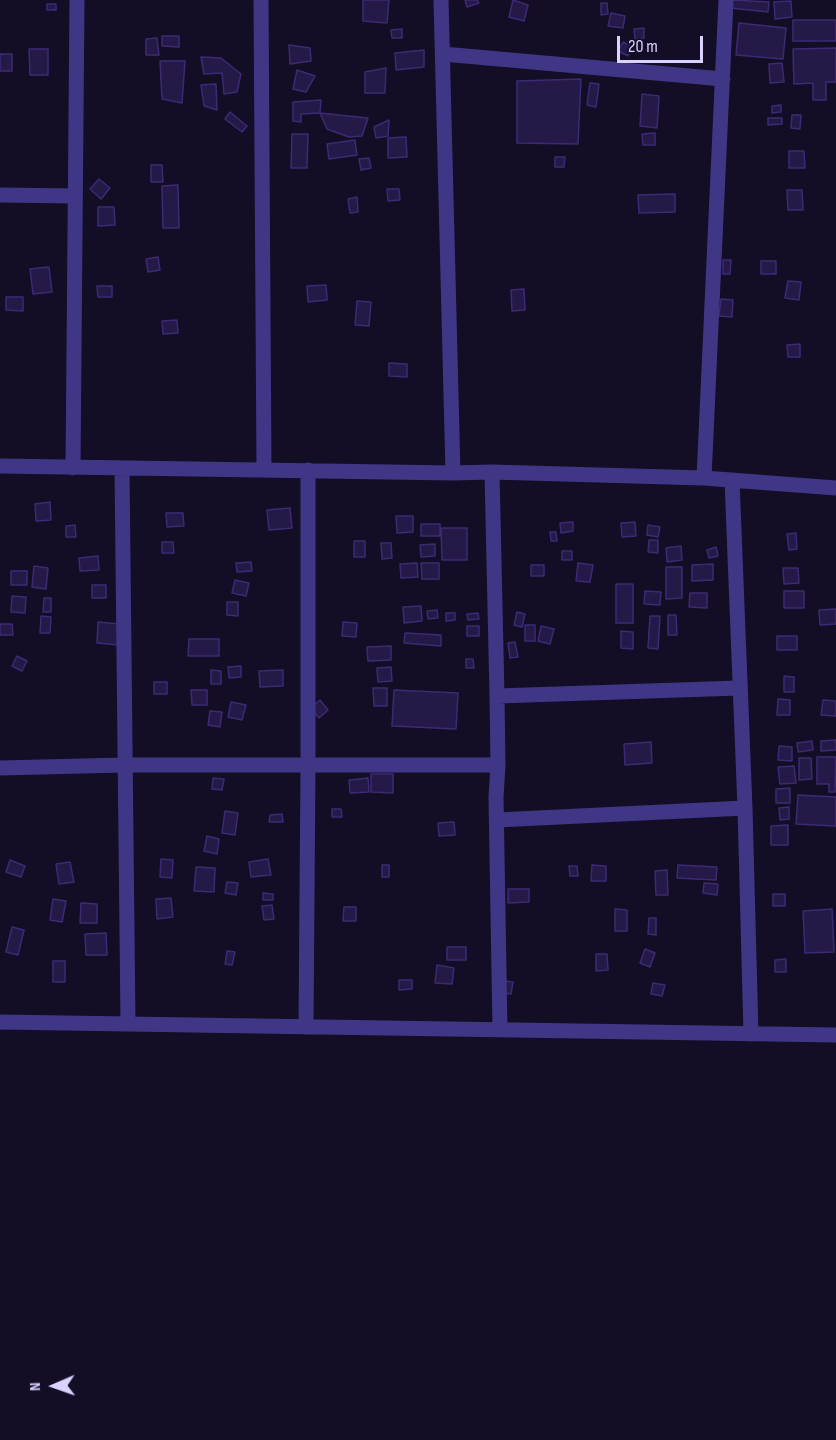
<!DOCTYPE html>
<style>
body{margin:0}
#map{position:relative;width:836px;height:1440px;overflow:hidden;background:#130e25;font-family:"Sofia Sans Condensed",sans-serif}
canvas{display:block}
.north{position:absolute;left:24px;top:1356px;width:60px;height:60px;-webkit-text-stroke:4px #130e25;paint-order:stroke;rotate:268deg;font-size:16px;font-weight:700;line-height:24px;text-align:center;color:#dad2ff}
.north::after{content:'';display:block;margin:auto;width:21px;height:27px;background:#dad2ff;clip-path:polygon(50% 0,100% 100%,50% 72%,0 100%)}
.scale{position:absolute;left:617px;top:36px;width:86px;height:27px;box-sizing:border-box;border:3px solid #dad2ff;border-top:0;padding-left:8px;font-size:18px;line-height:21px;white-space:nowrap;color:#dad2ff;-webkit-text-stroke:4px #130e25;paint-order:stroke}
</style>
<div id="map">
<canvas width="836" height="1440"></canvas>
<div class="north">N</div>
<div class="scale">20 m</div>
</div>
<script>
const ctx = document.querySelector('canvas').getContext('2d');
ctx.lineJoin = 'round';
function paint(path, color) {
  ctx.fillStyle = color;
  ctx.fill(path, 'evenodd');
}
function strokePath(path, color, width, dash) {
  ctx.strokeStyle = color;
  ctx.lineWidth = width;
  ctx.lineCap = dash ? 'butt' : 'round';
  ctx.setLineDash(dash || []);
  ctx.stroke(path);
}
const building = new Path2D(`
 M363,0H389L387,23L363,21Z
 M465,0H477L479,3L467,7Z
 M513,0L528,5L524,21L509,17Z
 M732,0L769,2L768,12L731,8Z
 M791,1L792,17L775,19L774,2Z
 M601,3H607L608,14L601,15Z
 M47,4H56V10H47Z
 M611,13L625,16L623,28L608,26Z
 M793,20H836V41H793Z
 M739,23L786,28L783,59L736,55Z
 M644,28V38L635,39L634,29Z
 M402,29V38H392L391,30Z
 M162,36H179V47L162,46Z
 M157,38L159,55H146V39Z
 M623,42L633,47L628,56L618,51Z
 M289,45L310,48L311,61L290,64Z
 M836,48V82H826V100H813V83L794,84L793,49Z
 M29,49H48V75H30Z
 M424,50V67L396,70L395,53Z
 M0,54H12V71H0Z
 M201,57L221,58L241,74L237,92L224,94L222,73L204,74Z
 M160,61H185L182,103L162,99Z
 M782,63L784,82L770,83L769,64Z
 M386,68L385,93H365V72Z
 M297,70L315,76L306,92L293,89Z
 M581,79L578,144L517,143V81Z
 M590,83L599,84L596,107L587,105Z
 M216,84L217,110L204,106L201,85Z
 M642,94L659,96L657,128L640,126Z
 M321,100L320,113L301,114V122L293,121V102Z
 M781,105V112L772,113V106Z
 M230,112L247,126L242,132L225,119Z
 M320,113L368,118L362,136L349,137L327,129Z
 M792,115H801L800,129L791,128Z
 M768,118H782V124L768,125Z
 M389,120L388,136L376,138L374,127Z
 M655,133V145H643L642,134Z
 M292,134H308L307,168H291Z
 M406,137L407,157L388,158V138Z
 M355,140L357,155L329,159L327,144Z
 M789,151H804L805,168H789Z
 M555,157H565L564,167H555Z
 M369,158L371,168L361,170L359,159Z
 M151,165H162L163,182H151Z
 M99,179L110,188L101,199L90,189Z
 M178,185L179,228H163L162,186Z
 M387,189H399L400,200L388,201Z
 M787,190H802L803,210H788Z
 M675,194V212L639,213L638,195Z
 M357,197L358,212L350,213L348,199Z
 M98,207H114L115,225L98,226Z
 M158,257L160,270L148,272L146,259Z
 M723,260H731L730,274H723Z
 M761,261H776V274H761Z
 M49,267L52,292L33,294L30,269Z
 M788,281L801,282L799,300L785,298Z
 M326,285L327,300L308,302L307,286Z
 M97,286H112V297H98Z
 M524,289L525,310L512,311L511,290Z
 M6,297H23V311L6,310Z
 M721,299L733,300L732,317L719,316Z
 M357,301L371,302L369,326L355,325Z
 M177,320L178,333L163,334L162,321Z
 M800,344V357H788L787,345Z
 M389,363L407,364V377L389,376Z
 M50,502L51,520L36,521L35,504Z
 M290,508L292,528L269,530L267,510Z
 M166,513H183L184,526L167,527Z
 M396,516H413V532L397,533Z
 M573,522V531L561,533L560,523Z
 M635,522L636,536L622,537L621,523Z
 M421,524H440V536H421Z
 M75,525L76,537H66V526Z
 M648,525L660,527L658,537L647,535Z
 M441,528H467V560H442Z
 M550,532H556L557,541H551Z
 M796,533L797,549L789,550L787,534Z
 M649,540H658V553L648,552Z
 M354,541H365V557H354Z
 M162,542H173L174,553H162Z
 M381,543H391L392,558L382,559Z
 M435,544V556L421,557L420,545Z
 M681,546L682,560L667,562L666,548Z
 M716,547L718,556L709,558L707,550Z
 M562,551H572V560H562Z
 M98,556L99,570L80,571L79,558Z
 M251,562L252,571L237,572L236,563Z
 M417,563L418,577L401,578L400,564Z
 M421,563H439V579H422Z
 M578,563L593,565L590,582L576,581Z
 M713,564V580L692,581V565Z
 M531,565H544V576H531Z
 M34,566L48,568L46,589L32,587Z
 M666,567H682V598L666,599Z
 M783,568H798L799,583L784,584Z
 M11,571H27V585H11Z
 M235,580L249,583L246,596L232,593Z
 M616,584H633V623H616Z
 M92,585H106V598H92Z
 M645,591L661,592L660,605L644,604Z
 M784,591H804V608H784Z
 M690,593H707V608L689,607Z
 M12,596L26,597L25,613L11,612Z
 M44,598H51V612H43Z
 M227,602H238V616L227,615Z
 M421,606L422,621L404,623L403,607Z
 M836,609V624L820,625L819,610Z
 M437,610L438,618L428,619L427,611Z
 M517,612L525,614L522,627L514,625Z
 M446,613H455V620L446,621Z
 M478,613L479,619L468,620L467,614Z
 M668,615H676L677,635H668Z
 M41,616L51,617L50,633H40Z
 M650,616H660L658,649L648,648Z
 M98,622L120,624L119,645L97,643Z
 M343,622L357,623L356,637L342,636Z
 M0,624H12L13,635H0Z
 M525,625H535V641H525Z
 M467,626H479V636H467Z
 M541,626L554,629L550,644L538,641Z
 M621,631L633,632V649L621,648Z
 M405,633L441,635V646L404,643Z
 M777,636H797V650H777Z
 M189,639H219V656H188Z
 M515,642L518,657L510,658L508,643Z
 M391,646V660L368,661L367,647Z
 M17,656L27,661L22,671L12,666Z
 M466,659H473L474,668H466Z
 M241,666V677L229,678L228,667Z
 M391,667L392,681L378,682L377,668Z
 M211,670L221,671V684H211Z
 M283,670V686L260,687L259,671Z
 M784,676L794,677V692H784Z
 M154,682H167V694H154Z
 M373,688H387V706H374Z
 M191,690H207V705H192Z
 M394,690L458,693L456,729L392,726Z
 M778,699L790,700V715H777Z
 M320,700L328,710L319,718L311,708Z
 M823,700L836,701V716L821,715Z
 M231,702L246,705L242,720L228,717Z
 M210,711L222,712L220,727L208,725Z
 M836,740V750L821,751V741Z
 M812,741L813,750L798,752L797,743Z
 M651,742L652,763L625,765L624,744Z
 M779,746L792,747V761L778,760Z
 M817,757H836L835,792H829V784H817Z
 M799,758H811L812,779L799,780Z
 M794,766L796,783L780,784L778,767Z
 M371,774H393V793L371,792Z
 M213,778L224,779L222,790L212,789Z
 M368,778L369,792L350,793L349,780Z
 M790,788V803H776V789Z
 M798,795L836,797V826L796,824Z
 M789,807V819L780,820L779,808Z
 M332,809H341L342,817H332Z
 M225,811L238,813L235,835L222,833Z
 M282,814L283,822H269L270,815Z
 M454,822L455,835L439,836L438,823Z
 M788,825V845H771V826Z
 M207,836L219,839L217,854L204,851Z
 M161,859L173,860L172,878L160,877Z
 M268,859L271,875L251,877L249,862Z
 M10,860L25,866L21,877L6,872Z
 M70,862L74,882L59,884L56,864Z
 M382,865H389V877H382Z
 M592,865L606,866V881H591Z
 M678,865L717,867L716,880L677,878Z
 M569,866H577L578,876H570Z
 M196,867L215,868L214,892L194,891Z
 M667,870L668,895H656L655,871Z
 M227,882L238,883L236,895L225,893Z
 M704,883L718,884L717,895L703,893Z
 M508,889H529V902L508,903Z
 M263,893L273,894V900H263Z
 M773,894H785V906H773Z
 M171,898L173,917L157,919L156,899Z
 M53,899L66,901L62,922L50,920Z
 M81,903L97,904V923H80Z
 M272,905L274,919L264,920L262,906Z
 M344,907H356V921H343Z
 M615,909L627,910V931H615Z
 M832,909L834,952L805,953L803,911Z
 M649,918H656V935L648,934Z
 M12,927L24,930L18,955L6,952Z
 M106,933L107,955H86L85,934Z
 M447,947H466V960H447Z
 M645,949L655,953L650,967L640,963Z
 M227,951L235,952L232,965L225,964Z
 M596,954H607L608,970L596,971Z
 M786,959V972H775V960Z
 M53,961H65V982H53Z
 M437,965L454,968L452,984L435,983Z
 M399,980H412V989L399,990Z
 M504,981L513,982L511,994L503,993Z
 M653,983L665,985L662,996L651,994Z`);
const minor = new Path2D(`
 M261,0L264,469
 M441,0L453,473
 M443,54L723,79
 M0,195L75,196
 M0,466L453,473L492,472L704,478L836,488
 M73,468L77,0
 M122,468L128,1024
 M492,472L497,696L498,765L496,797L500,1030
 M704,478L726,0
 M732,480L745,808L751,1034
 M497,696L739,688
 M0,768L124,765H498
 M497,820L745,808
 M0,1022L836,1035
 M306,1027L308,765V470`);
paint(building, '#251947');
strokePath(building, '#3d2a74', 1.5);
strokePath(minor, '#3f3786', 15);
</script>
